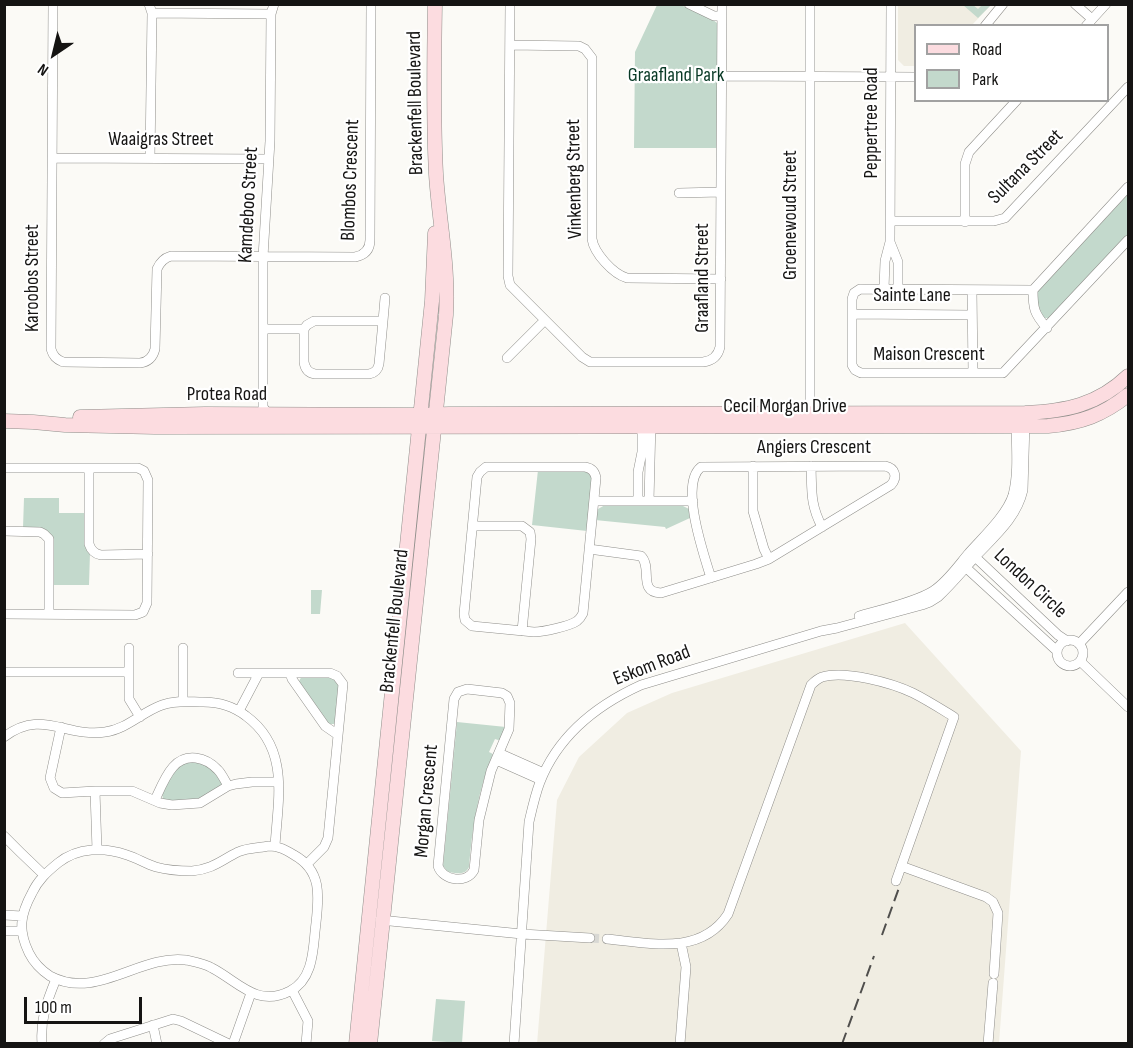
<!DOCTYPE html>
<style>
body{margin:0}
#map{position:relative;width:1133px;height:1048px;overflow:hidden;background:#fbfaf6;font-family:"Sofia Sans Condensed",sans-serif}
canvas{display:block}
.frame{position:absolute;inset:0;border:6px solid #151413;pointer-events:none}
.legend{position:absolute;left:914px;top:24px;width:195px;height:78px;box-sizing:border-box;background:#fff;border:2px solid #a1a1a1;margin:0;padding:8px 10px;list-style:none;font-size:18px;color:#151413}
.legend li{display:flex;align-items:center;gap:12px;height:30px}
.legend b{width:30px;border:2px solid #a1a1a1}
.north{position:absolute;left:24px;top:24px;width:60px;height:60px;-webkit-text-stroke:4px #fff;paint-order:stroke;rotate:215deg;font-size:16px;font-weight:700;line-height:24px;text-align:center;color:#151413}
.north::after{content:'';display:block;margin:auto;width:21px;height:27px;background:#151413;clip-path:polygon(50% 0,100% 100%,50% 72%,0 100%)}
.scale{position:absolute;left:24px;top:997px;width:118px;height:27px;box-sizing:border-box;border:3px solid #151413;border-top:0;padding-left:8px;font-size:18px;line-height:21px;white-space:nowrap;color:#151413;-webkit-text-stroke:4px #fff;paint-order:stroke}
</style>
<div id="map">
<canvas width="1133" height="1048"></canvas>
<div class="frame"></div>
<ul class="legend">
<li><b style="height:8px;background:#fcdce0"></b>Road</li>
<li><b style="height:16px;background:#c3d9cc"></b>Park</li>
</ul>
<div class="north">N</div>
<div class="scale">100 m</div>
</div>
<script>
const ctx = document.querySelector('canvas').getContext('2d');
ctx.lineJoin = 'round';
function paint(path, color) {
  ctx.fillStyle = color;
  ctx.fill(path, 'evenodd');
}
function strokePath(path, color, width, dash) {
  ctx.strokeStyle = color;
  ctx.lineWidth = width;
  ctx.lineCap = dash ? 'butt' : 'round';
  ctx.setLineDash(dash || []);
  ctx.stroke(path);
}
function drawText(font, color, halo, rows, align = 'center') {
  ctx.font = font + ' "Sofia Sans Condensed",sans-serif';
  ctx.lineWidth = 4.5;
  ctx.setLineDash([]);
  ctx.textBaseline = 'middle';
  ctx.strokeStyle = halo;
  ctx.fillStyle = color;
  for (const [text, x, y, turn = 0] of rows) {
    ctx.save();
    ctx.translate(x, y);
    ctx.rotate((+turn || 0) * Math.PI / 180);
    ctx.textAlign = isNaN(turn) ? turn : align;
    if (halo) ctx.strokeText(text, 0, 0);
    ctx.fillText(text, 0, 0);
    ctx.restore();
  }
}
const built = new Path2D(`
 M898,5H991L972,25L916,26L915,66H904L898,60Z
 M905,623L1021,751L999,1043L537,1044L557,800L579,757L627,713L672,693Z`);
const green = new Path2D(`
 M657,5H681L712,19L717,23L718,148H634L635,52Z
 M963,5H973L978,9L982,5H991L978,18Z
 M1128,194V234L1052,316L1049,318H1044L1038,307V291Z
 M538,470H586L592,476L587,531L532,525Z
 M24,498H59V513H86L90,553L89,585H52V543L23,528Z
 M605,505H681L689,509L690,518L666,529L665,527L595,520L598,509Z
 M311,590H322L320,614H311Z
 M304,676L331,677L339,683L336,722L334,724H328L299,684C299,680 300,678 304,676Z
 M457,722L506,727L501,741L495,739L489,752L493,754C478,790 472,829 469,867C465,876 456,873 448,872L443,866Z
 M196,761C209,768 219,770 222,786L203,799L165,801L163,799L162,793L173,771L183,763Z
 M436,999L465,1001L462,1043L432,1041Z`);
const streetTunnel = new Path2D(`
 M590,938L607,939`);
const street = new Path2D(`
 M53,4L51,349C53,356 56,359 63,362L140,363C148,362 153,357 155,349L157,269C160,262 164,258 171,256L355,257C365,255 370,249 370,240L371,4
 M149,4L152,13L150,158
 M510,4L508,276L510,285L582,357L590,362H703C712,361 718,356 720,347L722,4
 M689,4L714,16H722
 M810,4V419
 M1075,4L1092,19
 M152,13L271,14
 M985,26L1003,4
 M1086,26L1106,4
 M510,45L579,46L585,49L592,58V239C594,253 613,274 627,278L721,279
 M721,76L916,77
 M52,158L269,159
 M1128,187L1033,290L860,289L854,293L852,299V365L855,370L861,373H1003L1128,240
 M679,193L721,192
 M890,221H994L1005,218L1128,87
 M965,222V164L969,152L1017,100
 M890,242L898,262V290
 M884,289L885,261L890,242L891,4
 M972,290L973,373
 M1033,290C1033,308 1034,314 1047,328
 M852,314L972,315
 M383,321L385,298
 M264,329H304L307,325L314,321H383L379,364C378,370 375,373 369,374H315C309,373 305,369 304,362V329
 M507,358L545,320
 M268,417V414L263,407V257L270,141L271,14L274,4
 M753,466V511L764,549L769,559
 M811,466C812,491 810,504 822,527
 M486,467H585C592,468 595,472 596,478L583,613C581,617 581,618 577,621C570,626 543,632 534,632L472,626L465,620L464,614L477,477L480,472Z
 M4,468H138L144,471L148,480L147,603L143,612L135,615L4,614
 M89,469V544C91,550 94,554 101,555L148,554
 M594,501H693
 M638,501V472L642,452V422
 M649,501L651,422
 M473,526H522L530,532L531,539L522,631
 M4,531L40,532L44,534L49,539V613
 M589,549L641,556C653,568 637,592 661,593L756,564L769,559L891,485C898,477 895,468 885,466L701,467C679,484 704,555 711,578
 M972,554L1058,635L1067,641
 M962,564L1057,651
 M859,616C880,610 916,602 933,591C947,582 958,566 968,554C982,538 1007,515 1013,495C1019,472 1016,445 1016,422
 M1057 653a13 13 0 1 1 26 0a13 13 0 1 1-26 0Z
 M1079,644L1128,592
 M129,648V699L140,717
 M1080,661L1128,707
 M4,672H129
 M238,673H330L337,676L343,684L328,838L324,847L307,864
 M290,673L292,679L325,726L338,735
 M467,689L502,693L507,696L510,703L509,729L491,771L479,820L474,870C467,884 443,881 438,866L454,699L458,692Z
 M183,702V648
 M239,711L259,673
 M61,727L50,778L54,788L62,793L95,791H132L160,803L172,805L200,803L228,786L236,784L252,782H278
 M4,737C42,708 66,738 105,732C127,729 142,712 162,705C175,700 190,702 203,702C219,702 233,706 246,716C290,748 278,799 275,846
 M499,753L544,773
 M496,760L541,780
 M95,791L97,850
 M155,800C160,789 165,776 173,767C186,752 206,757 218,770C222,774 225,781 228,786
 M4,836L20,852L44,875
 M269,846C279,846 286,850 294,855C325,872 318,902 315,932C313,953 312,980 290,991C257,1008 239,982 212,968C205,964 195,962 186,960C140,954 96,1001 50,976C41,970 34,963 29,953C18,930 20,915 32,893C38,880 47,872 58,863C78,847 104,847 127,855C137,858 146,864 156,867C167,870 181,871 192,871C213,869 220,861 238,852C247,848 259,848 269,846Z
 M901,866L986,897L993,902L998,913L994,974
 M4,915L22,916
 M380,920L522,934L590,938
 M4,931H22
 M607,939C649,943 701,956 728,914L811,685C814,682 817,679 822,677C845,670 892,683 913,693C927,700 941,709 954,717L896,881
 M292,990L308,1021L306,1044
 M153,1025L157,1044
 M42,1044C40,1019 47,1001 56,979
 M104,1044L110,1039L173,1019L181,1021L229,1044
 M233,1044L251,993
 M514,1044L529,822C532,809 535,795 540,782C558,736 597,705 641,685L821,631L837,628L922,605L930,602L938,597C952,584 964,569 977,555C996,535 1017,517 1023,490L1025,422
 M680,1044L686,967L681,943
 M988,1044L993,983`);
const secondary = new Path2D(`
 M80,417L205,414L421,415L449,414L1025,413C1066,411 1098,405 1128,376
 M4,421L33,422L65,425L155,427L1048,426C1081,423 1103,415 1128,395
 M356,1044L432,301L435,233
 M370,1044L446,315C449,267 439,221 436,174C433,117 434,61 435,4`);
const rail = new Path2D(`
 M882,935L900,885
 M842,1044L874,956`);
const parkNames = [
 ["Graafland Park",676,76]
];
const streetNames = [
 ["Brackenfell Boulevard",416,103,-91],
 ["Peppertree Road",872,123,-90],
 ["Waaigras Street",161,140],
 ["Sultana Street",1026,167,-45],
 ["Vinkenberg Street",575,179,-91],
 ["Blombos Crescent",351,180,-88],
 ["Kamdeboo Street",249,205,-87],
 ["Groenewoud Street",791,215,-90],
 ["Karoobos Street",33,278,-90],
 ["Graafland Street",703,278,-90],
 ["Sainte Lane",912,296],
 ["Maison Crescent",929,355],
 ["Protea Road",227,395],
 ["Cecil Morgan Drive",785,407],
 ["Angiers Crescent",814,448],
 ["London Circle",1030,584,43],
 ["Brackenfell Boulevard",395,621,-84],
 ["Eskom Road",652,666,-21],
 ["Morgan Crescent",427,801,-85]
];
paint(built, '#f0ede2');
paint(green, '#c3d9cc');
strokePath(streetTunnel, '#d8d8d4', 9, [9, 4.5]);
strokePath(street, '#8f8e8a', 10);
strokePath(secondary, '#8f8e8a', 15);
strokePath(street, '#fff', 9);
strokePath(secondary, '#fcdce0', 14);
strokePath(rail, '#504f4d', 2, [12, 6]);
drawText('20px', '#083925', '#fff', parkNames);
drawText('20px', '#151413', '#fff', streetNames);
</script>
